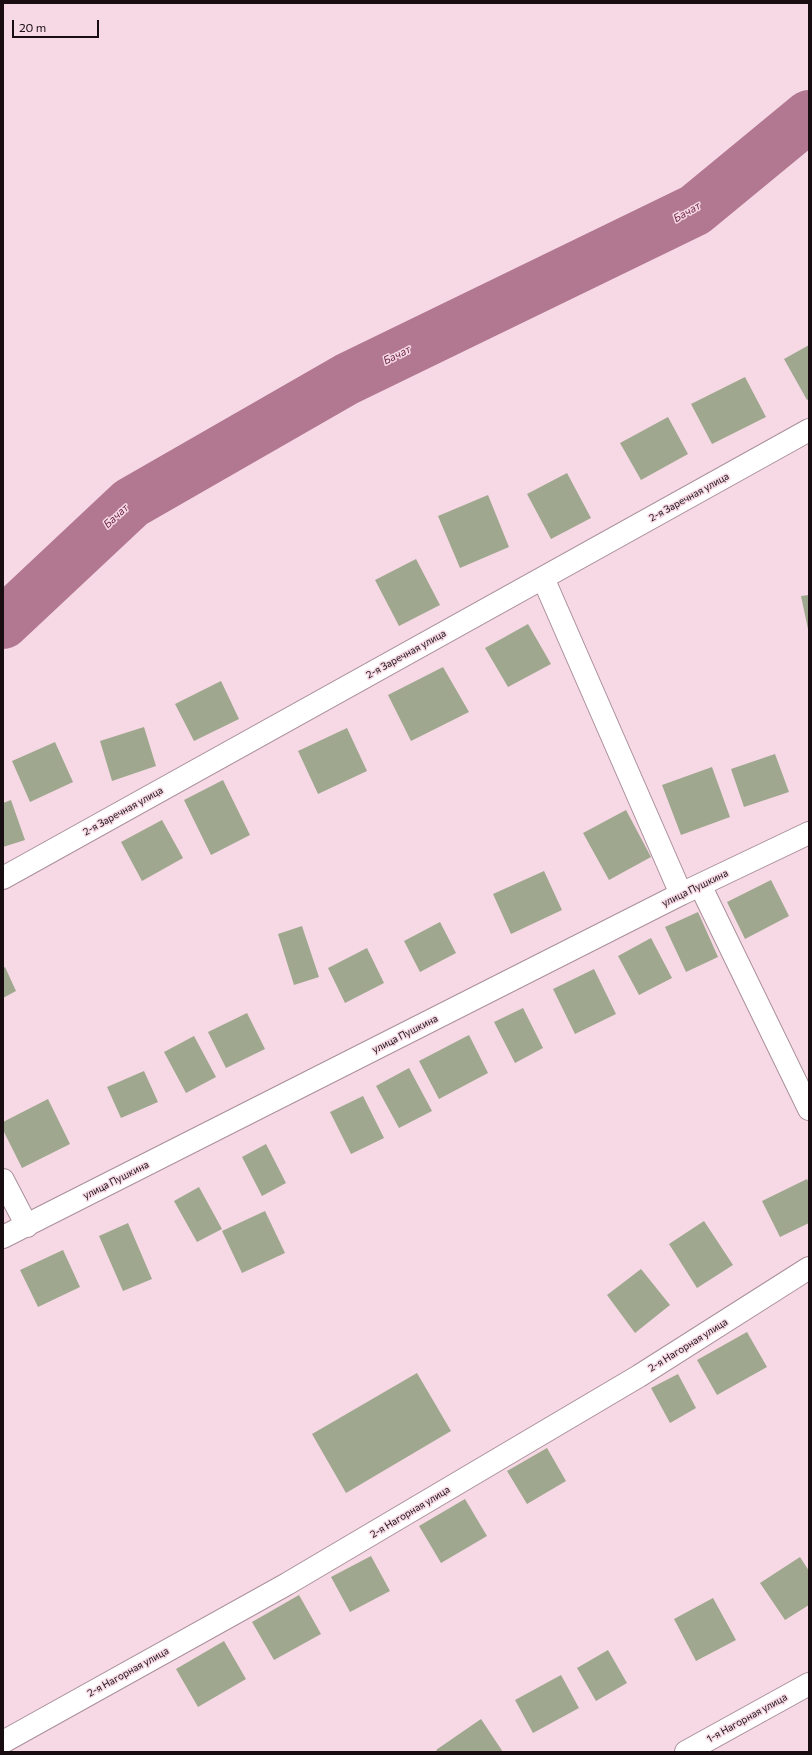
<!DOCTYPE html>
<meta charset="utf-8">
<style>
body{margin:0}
#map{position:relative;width:812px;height:1755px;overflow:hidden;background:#f6d9e4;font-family:Commissioner,sans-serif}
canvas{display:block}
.frame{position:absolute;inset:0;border:4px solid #180e12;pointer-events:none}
.scale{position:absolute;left:12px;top:20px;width:87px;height:18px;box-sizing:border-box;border:2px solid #180e12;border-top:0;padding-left:5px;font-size:12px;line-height:14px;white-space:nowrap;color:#180e12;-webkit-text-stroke:3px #f6d9e4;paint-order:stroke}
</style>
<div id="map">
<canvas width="812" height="1755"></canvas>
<div class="frame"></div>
<div class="scale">20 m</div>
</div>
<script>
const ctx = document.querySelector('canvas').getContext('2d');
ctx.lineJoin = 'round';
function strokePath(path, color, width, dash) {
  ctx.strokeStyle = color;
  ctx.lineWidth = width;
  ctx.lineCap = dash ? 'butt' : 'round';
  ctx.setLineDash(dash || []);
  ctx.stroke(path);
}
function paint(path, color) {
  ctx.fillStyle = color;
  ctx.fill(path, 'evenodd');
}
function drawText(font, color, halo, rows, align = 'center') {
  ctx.font = font + ' Commissioner,sans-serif';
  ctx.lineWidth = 3;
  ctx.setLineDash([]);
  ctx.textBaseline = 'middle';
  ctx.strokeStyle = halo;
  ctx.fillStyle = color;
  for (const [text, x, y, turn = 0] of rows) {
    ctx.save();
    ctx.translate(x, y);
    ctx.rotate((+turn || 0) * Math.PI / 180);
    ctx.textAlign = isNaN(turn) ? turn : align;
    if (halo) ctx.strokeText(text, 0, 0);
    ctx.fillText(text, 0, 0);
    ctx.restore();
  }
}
const river = new Path2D(`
 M3,623L131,503L347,379L695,210L809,116`);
const building = new Path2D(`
 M809,345V399L807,400L784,359Z
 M745,377L766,417L712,444L691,404Z
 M668,417L688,454L641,480L620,443Z
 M567,473L591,518L551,539L527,494Z
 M488,495L509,547L460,568L438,516Z
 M416,559L440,605L399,626L375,580Z
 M809,595V628L808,629L801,596Z
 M528,624L551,664L508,687L485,648Z
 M443,667L469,712L411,741L388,695Z
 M221,681L239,719L194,741L175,704Z
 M144,727L156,766L112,781L100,741Z
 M347,728L367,771L318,794L298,751Z
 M55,742L73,782L30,802L12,761Z
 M775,754L789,792L744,807L731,769Z
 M712,767L730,817L681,835L662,785Z
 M223,780L250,835L211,855L184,800Z
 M11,800L25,840L3,847V803Z
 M626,810L651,857L609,880L583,833Z
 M162,820L183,858L142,881L121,842Z
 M544,871L562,910L511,934L493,894Z
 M771,880L789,916L745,939L727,902Z
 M698,912L718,957L686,972L665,927Z
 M440,922L456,953L420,972L404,941Z
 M302,926L319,977L294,985L278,934Z
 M651,938L672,978L639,995L618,956Z
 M367,948L384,983L345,1003L328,968Z
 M5,967L16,991L3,998V968Z
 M594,969L616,1014L575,1034L553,989Z
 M523,1008L543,1048L515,1063L494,1022Z
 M247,1013L265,1049L226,1068L208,1032Z
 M469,1035L488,1073L439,1099L419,1061Z
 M194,1036L216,1077L186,1093L164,1052Z
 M409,1068L432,1111L399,1128L376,1086Z
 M144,1071L158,1102L121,1118L107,1087Z
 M363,1096L384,1138L351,1154L330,1112Z
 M48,1099L70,1144L22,1168L3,1130V1122Z
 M266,1144L286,1183L262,1196L242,1157Z
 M807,1179L809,1183V1223L780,1237L762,1201Z
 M199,1187L222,1229L197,1242L174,1201Z
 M265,1211L285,1253L242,1273L222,1231Z
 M704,1221L733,1265L697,1288L669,1244Z
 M128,1223L152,1279L123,1291L99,1236Z
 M63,1250L80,1287L38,1307L20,1270Z
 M641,1269L670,1305L635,1333L607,1295Z
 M747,1332L767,1367L717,1395L697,1360Z
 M417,1373L451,1431L346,1493L312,1434Z
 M678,1374L696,1408L670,1423L651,1388Z
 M547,1448L566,1481L527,1504L507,1471Z
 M465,1499L487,1536L441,1563L419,1526Z
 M371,1556L390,1591L350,1612L331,1577Z
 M800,1557L809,1571V1605L785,1620L760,1583Z
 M299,1595L321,1634L274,1660L252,1622Z
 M713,1598L736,1640L696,1661L674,1619Z
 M224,1641L246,1679L198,1707L176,1669Z
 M608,1650L627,1683L596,1701L577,1668Z
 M561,1675L579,1708L533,1733L515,1700Z
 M481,1719L503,1752H438L436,1750Z`);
const minor = new Path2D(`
 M543,578L681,894
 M3,878L809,430
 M700,885L809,1109
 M3,1180L27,1226
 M3,1237L681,894L809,833
 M3,1742L287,1584L639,1376L809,1268
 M686,1752L809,1684`);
const streetNames = [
 ["2-я Заречная улица",689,497,-29],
 ["2-я Заречная улица",406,654,-29],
 ["2-я Заречная улица",123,811,-29],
 ["улица Пушкина",695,888,-26],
 ["улица Пушкина",405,1034,-27],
 ["улица Пушкина",116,1180,-27],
 ["2-я Нагорная улица",688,1345,-32],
 ["2-я Нагорная улица",410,1512,-31],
 ["2-я Нагорная улица",128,1672,-29],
 ["1-я Нагорная улица",747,1718,-29]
];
const waterNames = [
 ["Бачат",687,212,-30],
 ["Бачат",397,355,-26],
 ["Бачат",116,516,-43]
];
strokePath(river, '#b27791', 52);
paint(building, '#9fa88f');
strokePath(minor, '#aa8f9a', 24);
strokePath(minor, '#fff', 22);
drawText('10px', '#180e12', '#f6d9e4', streetNames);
drawText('italic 11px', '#71284c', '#f6d9e4', waterNames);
</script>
